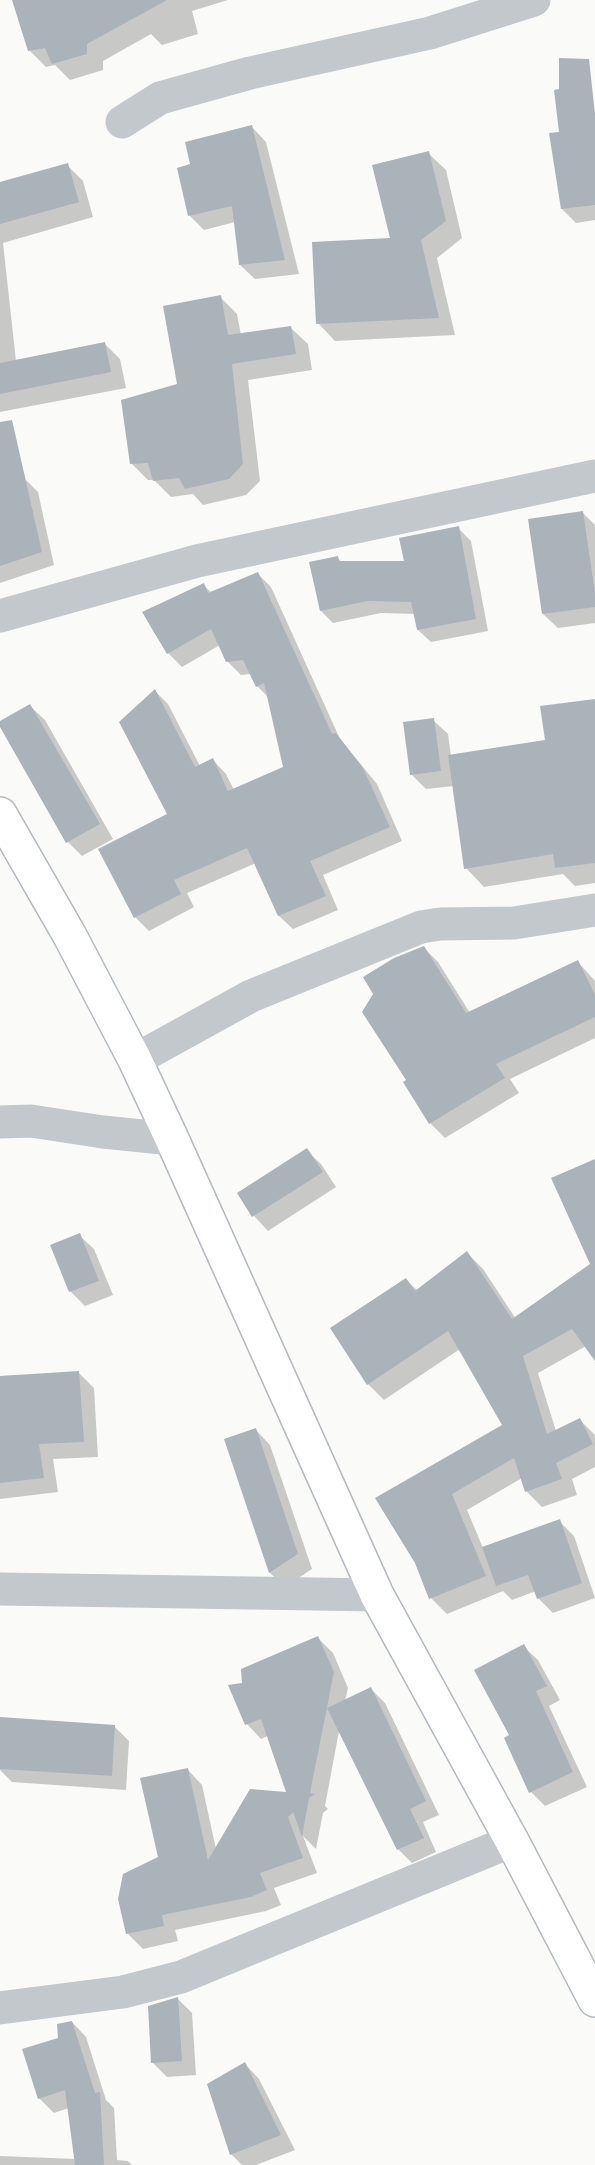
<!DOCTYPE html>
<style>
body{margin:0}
canvas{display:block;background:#fafaf8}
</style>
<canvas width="595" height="2165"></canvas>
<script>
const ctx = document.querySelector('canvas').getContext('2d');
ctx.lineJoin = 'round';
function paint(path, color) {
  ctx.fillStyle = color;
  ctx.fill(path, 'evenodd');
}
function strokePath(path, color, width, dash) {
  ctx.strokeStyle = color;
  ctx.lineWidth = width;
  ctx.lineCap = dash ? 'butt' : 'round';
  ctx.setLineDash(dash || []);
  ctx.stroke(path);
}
const shadow = new Path2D(`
 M14,0H228L192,11L198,34L162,45L151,34L103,61V70L70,80L55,65L46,67L29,50Z
 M595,112V220L576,223L562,209L552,141Z
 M252,127L266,142L299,274L255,279L240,265L235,222L204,230L189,215L192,165Z
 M428,153L446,170L462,238L437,258L455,335L335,341L318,323L391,240Z
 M67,165L83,181L93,217L3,243L16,361L105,344L120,359L126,388L0,412V184Z
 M220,297L237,314L241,335L291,328L308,344L312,370L248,380L260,481L246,495L203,505L193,494L171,497L154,480H148L131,463L179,385Z
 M25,479L38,492L54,565L0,583V489Z
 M583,513L595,525V623L558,628L543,614Z
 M458,528L471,541L488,631L431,642L418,630L415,614L381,613L333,623L321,611L338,558L342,563H406Z
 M257,573L271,587L340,739L377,784L402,841L323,875L338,910L293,929L279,916L256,863L187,893L194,907L149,931L135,917L169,815L155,691L168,704L200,766L213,760L226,774L234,790L285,768L269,698L257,686L251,674L241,675L227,661L220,645L182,667L168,653L203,585L212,593Z
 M595,700V883L575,886L563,874L484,887L466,868L454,786L426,789L412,775L433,720L448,734L451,756L546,741Z
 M30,706L45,720L113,839L82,856L68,842L0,724V722Z
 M424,948L438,962L470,1013L578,962L595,981V1038L510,1079L519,1093L445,1138L430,1123L405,1083L408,1081Z
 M306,1150L321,1164L336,1187L268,1231L254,1216L239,1194Z
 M595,1161V1355L586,1346L538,1373L556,1431L579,1419L595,1435V1467L572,1479L577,1495L542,1507L526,1491L522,1478L467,1510L483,1548L559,1521L574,1536L595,1598L553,1613L538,1598L536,1591L512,1600L503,1591L447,1614L431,1598L416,1562L377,1499L504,1426L460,1349L384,1400L368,1384L406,1280L418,1291L467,1253L483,1269L516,1319L592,1264Z
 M79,1235L94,1249L113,1295L85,1306L70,1291Z
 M79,1373L94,1388L98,1457L53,1459L58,1492L0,1499V1376Z
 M256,1430L270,1445L312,1569L285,1587L270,1573L226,1440Z
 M318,1638L333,1653L348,1688L345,1701L371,1689L385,1703L439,1815L423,1822L436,1852L412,1863L398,1849L339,1731L325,1806L328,1809L323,1813L316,1849L303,1836L317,1873L274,1888L281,1905L266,1911L175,1930L178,1941L143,1949L128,1934L120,1899L159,1858L188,1770L202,1785L216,1849L288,1793L268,1736L261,1739L247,1724L244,1685Z
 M523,1646L538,1660L560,1700L549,1706L587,1787L545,1806L531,1792L511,1736Z
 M114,1726L129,1741L126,1790L12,1782L0,1770V1727Z
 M178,1999L192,2013L196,2075L167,2077L152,2062Z
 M72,2022L86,2037L106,2100L114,2108L117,2160L128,2161L132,2165H0V2156L76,2159L69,2108L54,2113L39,2098L60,2039Z
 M245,2064L259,2079L295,2150L256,2165H242L231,2154Z`);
const building = new Path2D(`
 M12,0H167L87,44V54L52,64L45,48L28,51Z
 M559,58L589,59L595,114V205L561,209L549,133L559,132L554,90L559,89Z
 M252,125L285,260L239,265L232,206L188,216L177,168L190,164L185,142Z
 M429,151L446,221L421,240L439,318L316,324L312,242L390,238L372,165Z
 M68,163L79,202L0,224V182Z
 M221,295L228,335L291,326L296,354L232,364L243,464L229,479L185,489L179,478L153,481L148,463L130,464L121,400L177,384L163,306Z
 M105,342L111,372L0,394V363Z
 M12,420L42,552L0,566V422Z
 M583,511L595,593V607L542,614L528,519Z
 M459,526L476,619L417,630L411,602L368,601L320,611L309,562L338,556L339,561H404L399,538Z
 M258,572L332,734L336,733L363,768L390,827L310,861L326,896L278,916L247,848L174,880L181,894L134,918L98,849L167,814L119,722L155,689L195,767L213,758L228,791L283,767L264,683L256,687L243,660L226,662L211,629L167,654L142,612L204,583L208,593Z
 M595,699V863L555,868L553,854L464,869L448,755L545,740L540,706Z
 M30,704L100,824L66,843L0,727V721Z
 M434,718L441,771L410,775L403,722Z
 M424,946L466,1013L578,960L595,995V1017L496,1064L505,1078L429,1124L403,1082L406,1080L362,1012L373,994L363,977L394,958Z
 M307,1148L323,1172L252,1217L237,1193Z
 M595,1159V1361L572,1329L523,1356L547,1434L580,1418L593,1444L556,1463L562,1479L525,1492L514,1458L452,1494L486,1576L429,1599L415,1563L375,1498L502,1425L448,1331L367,1385L330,1328L406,1278L415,1291L467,1251L512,1319L590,1264L551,1178Z
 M80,1233L99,1281L69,1292L50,1245Z
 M79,1371L84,1442L39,1444L44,1478L0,1483V1376Z
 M256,1428L298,1554L269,1573L224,1439Z
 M560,1519L582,1583L537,1599L528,1575L496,1586L482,1547Z
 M318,1636L334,1672L310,1793L315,1794L309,1798L302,1837L293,1812L288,1817L303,1858L260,1873L267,1890L251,1897L162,1915L164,1926L126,1934L118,1899L123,1874L158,1857L140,1778L188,1768L208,1860L250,1789L286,1792L261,1719L245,1725L228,1685L242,1683L241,1669Z
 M524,1644L547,1686L536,1691L573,1772L529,1793L504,1738L509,1735L474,1670Z
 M371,1687L426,1801L410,1809L424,1838L397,1850L327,1708Z
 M0,1717L115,1725L112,1776L0,1769Z
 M178,1997L182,2061L151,2063L148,2006Z
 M72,2021L95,2093L100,2092L104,2165H75L65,2090L38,2099L22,2049L58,2038L57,2024Z
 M245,2062L281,2135L230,2155L207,2084Z`);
const street = new Path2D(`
 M122,122L160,98L250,73L430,33L534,0
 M0,616L197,561L595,476
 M135,1060L251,996L421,927L440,924L514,923L595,910
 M0,1122L31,1121L103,1132L172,1139
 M0,1589L377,1595
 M0,2008L123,1992L181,1977L512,1841`);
const secondary = new Path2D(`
 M0,814L70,936L135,1060L172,1139L377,1595L512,1841L595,2000`);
paint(shadow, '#0003');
paint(building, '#aab3b9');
strokePath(secondary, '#b3babf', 36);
strokePath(street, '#c3c8cc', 33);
strokePath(secondary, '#fff', 33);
</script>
